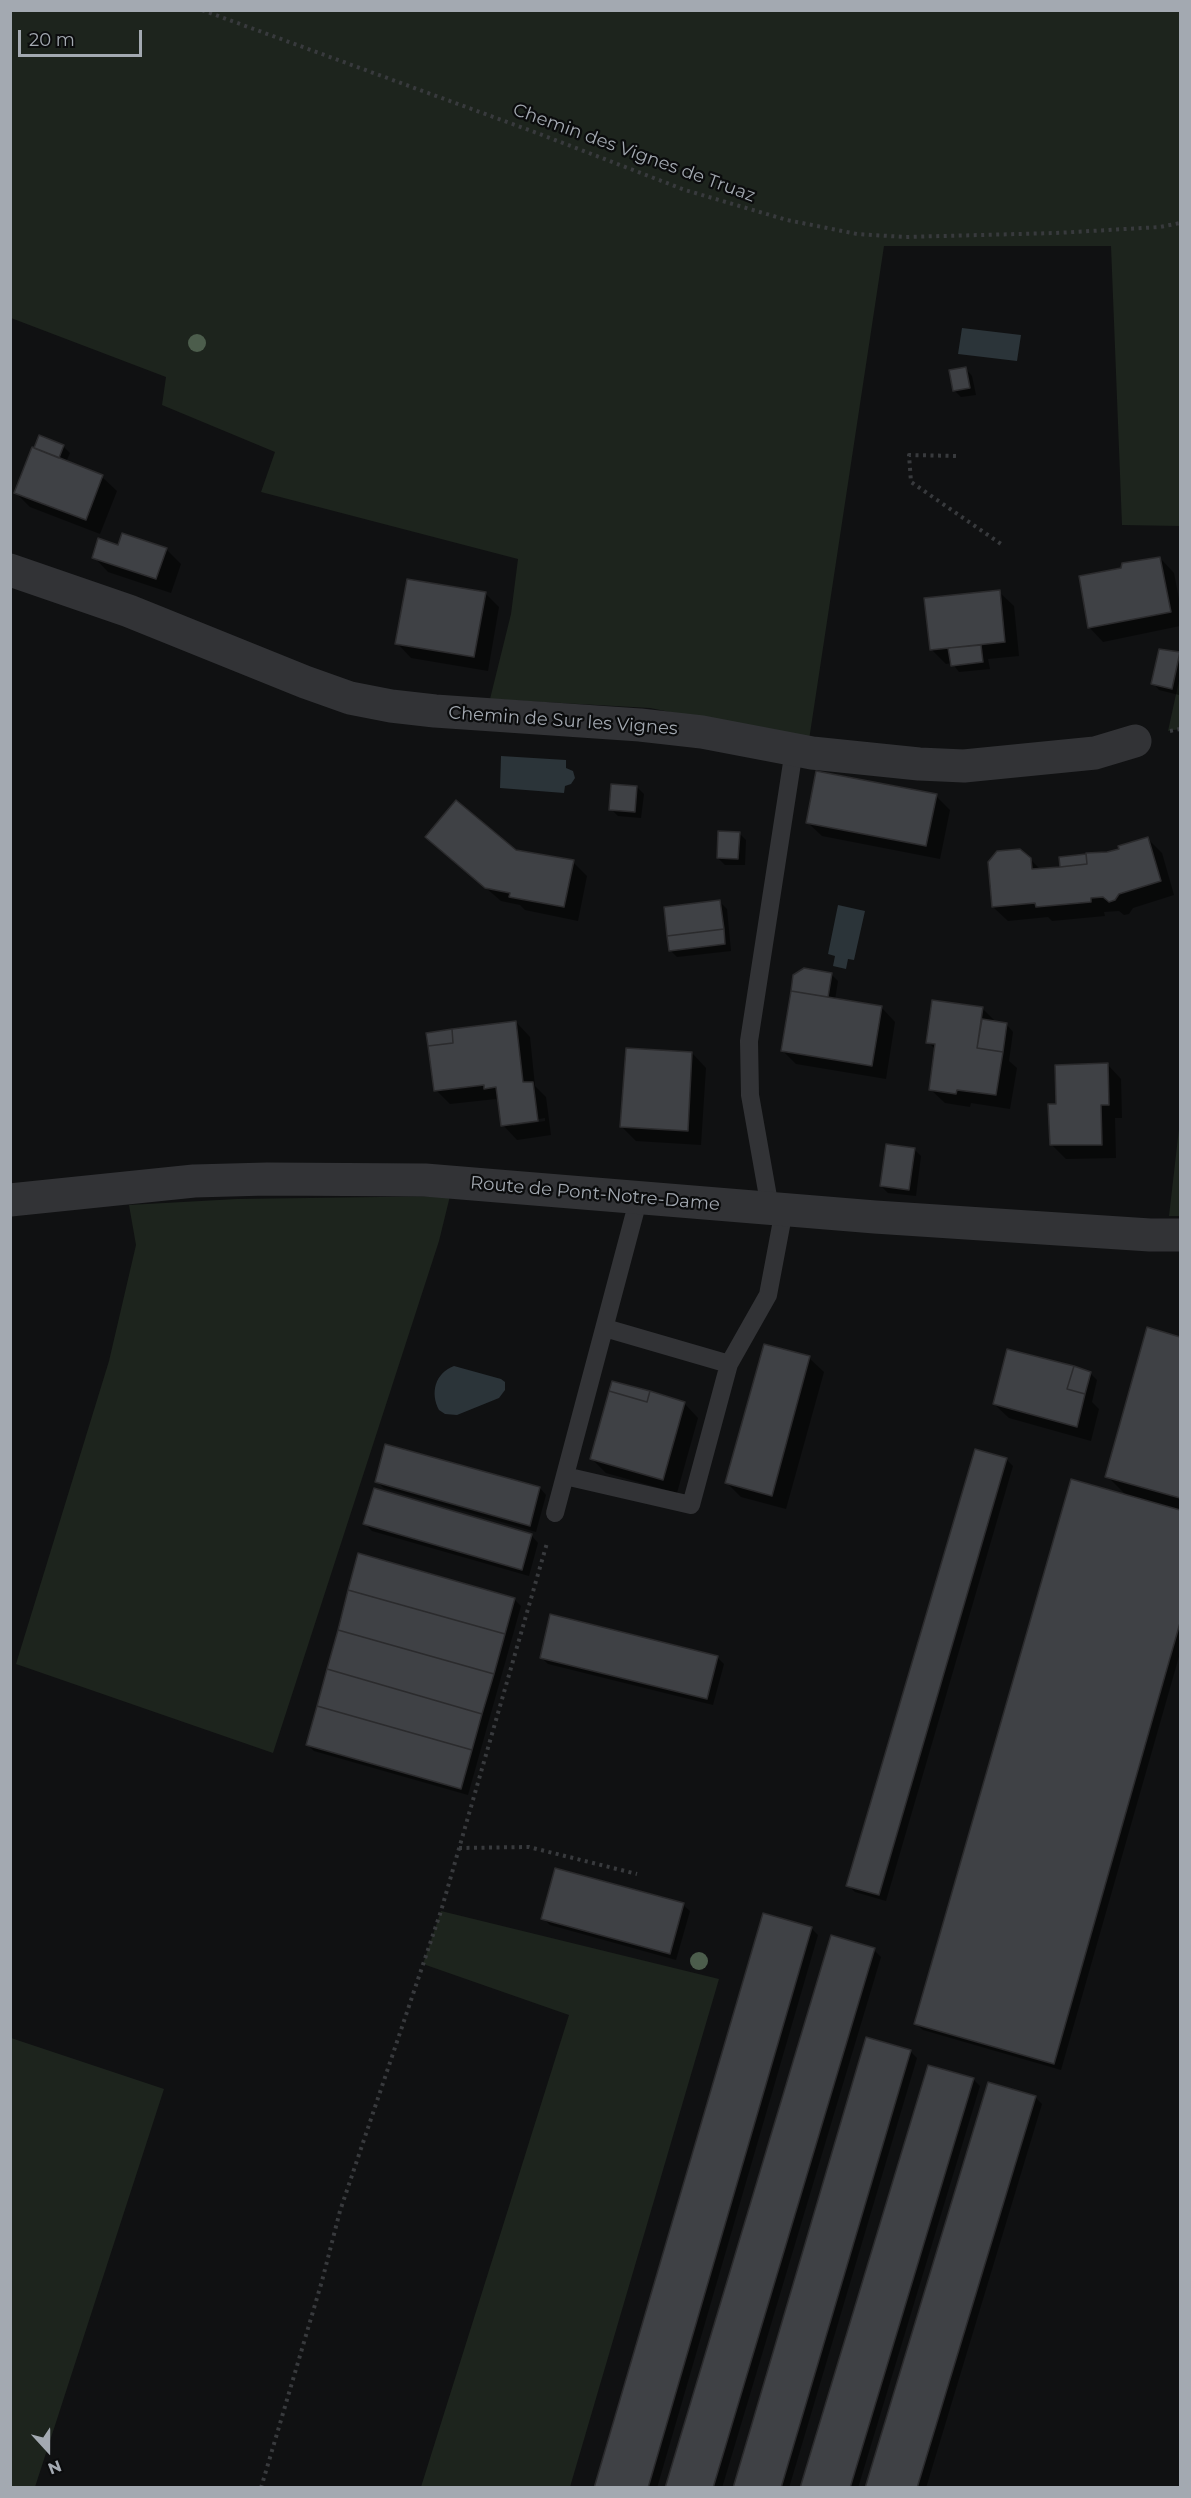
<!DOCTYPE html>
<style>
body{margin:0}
#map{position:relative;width:1191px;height:2498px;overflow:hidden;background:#101112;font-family:Montserrat,sans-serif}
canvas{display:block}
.frame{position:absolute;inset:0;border:12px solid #a3a9b1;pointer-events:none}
.north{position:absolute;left:18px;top:2420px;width:60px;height:60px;-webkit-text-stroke:4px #0b0c0d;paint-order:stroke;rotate:159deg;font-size:16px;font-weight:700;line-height:24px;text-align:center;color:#a3a9b1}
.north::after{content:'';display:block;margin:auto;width:21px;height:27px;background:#a3a9b1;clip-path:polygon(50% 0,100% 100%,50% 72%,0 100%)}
.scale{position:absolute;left:18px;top:30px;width:124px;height:27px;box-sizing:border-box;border:3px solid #a3a9b1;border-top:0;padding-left:8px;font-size:18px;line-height:21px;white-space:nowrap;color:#a3a9b1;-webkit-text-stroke:4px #0b0c0d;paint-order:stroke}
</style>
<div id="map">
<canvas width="1191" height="2498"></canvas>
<div class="frame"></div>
<div class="north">N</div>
<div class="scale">20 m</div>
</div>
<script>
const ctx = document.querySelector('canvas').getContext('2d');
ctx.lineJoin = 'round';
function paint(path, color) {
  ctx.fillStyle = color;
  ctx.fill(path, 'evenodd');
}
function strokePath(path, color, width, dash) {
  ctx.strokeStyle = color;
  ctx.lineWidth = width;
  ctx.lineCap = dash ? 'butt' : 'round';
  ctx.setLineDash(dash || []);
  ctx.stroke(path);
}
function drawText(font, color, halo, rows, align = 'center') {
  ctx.font = font + ' Montserrat,sans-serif';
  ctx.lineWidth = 4.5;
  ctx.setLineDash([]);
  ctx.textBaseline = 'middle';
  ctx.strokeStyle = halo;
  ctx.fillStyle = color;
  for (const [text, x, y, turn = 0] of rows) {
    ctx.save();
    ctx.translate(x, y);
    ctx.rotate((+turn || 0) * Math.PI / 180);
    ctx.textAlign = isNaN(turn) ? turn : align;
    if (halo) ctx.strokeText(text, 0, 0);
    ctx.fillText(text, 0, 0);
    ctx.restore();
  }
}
const green = new Path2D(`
 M10,11H1180V526L1122,525L1111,246H884L809,740L650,708L490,699L511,614L518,559L261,492L275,452L162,405L166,377L11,318Z
 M1180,676V729L1168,731Z
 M1180,1120V1216H1169Z
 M450,1196L439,1241L273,1753L16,1664L109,1361L136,1245L129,1205L237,1199Z
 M441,1911L719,1979L570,2487H421L569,2015L423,1964Z
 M11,2038L164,2089L35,2487H11Z`);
const water = new Path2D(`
 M962,328L1021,335L1017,361L958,354Z
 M501,756L566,760V768L573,771L575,778L571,784L565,786L564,793L500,788Z
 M838,905L865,911L854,960L848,959L846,969L833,966L835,956L828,954Z
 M454,1366L501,1379L505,1382V1390L499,1398L457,1415L445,1414L439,1410C430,1393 435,1373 454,1366Z`);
const shadow = new Path2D(`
 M966,369L972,376L976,395L961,397L954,390Z
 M63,446L70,453L66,462L102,477L117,491L100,534L30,507L15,492Z
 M119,547L166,549L181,564L171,593L108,572L94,557Z
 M1160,558L1174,573L1180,604V626L1103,642L1089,627L1122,569Z
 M999,592L1014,606L1019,656L988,659L990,669L959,672L952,663L946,664L932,650ZM982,643V646L950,650V647Z
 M485,593L499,607L488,671L411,658L397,643Z
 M1161,650L1180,655L1179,695L1159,690L1153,683Z
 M637,787L644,794L641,818L618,816L611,809Z
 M936,796L950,810L940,859L822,836L807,822Z
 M739,833L746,840L745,865H725L718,858Z
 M427,837L573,862L587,876L578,921L525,910L520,905L501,901Z
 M1147,838L1162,853L1174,895L1133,908L1129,914L1124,915L1119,911L1104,912L1105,916L1052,921L1048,917L1008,921L993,907L1030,859L1041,870L1061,868L1085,856L1088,859L1121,850Z
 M720,902L727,909L731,951L677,957L670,950Z
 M831,974L838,981L835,1000L881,1007L895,1022L886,1079L796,1064L782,1050L793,991Z
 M983,1009L997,1023L1007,1025L1013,1032L1009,1061L1017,1068L1010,1109L971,1103L970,1107L945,1103L930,1089L936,1050L928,1042Z
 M516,1022L530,1037L535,1086L546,1097L551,1135L517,1140L503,1125L499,1102L496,1099L450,1104L436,1090ZM545,1118V1121L513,1126V1123Z
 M692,1053L706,1068L701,1145L636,1141L622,1127Z
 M1107,1064L1121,1079L1122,1118H1115L1116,1158L1066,1159L1052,1145L1058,1106Z
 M914,1149L921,1156L916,1196L888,1193L881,1186Z
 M1148,1329L1180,1338V1653L1061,2070L923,2030L916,2024L1127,1496L1107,1476Z
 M809,1358L824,1372L786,1509L741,1497L726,1482Z
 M1090,1373L1097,1380L1092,1402L1099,1409L1091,1441L1009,1418L994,1404Z
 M684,1403L698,1418L677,1493L606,1473L592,1459Z
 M1006,1459L1013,1466L886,1901L855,1892L848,1885Z
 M377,1482L540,1488L546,1495L536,1532L384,1488Z
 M365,1524L532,1536L538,1543L529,1576L372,1531Z
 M514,1599L521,1606L468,1795L314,1751L307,1744Z
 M541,1657H717L724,1664L713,1705L548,1664Z
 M683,1905L690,1911L676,1960L550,1925L543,1918Z
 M811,1928L818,1935L657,2488H596Z
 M874,1950L881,1957L722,2488H667Z
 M910,2051L917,2058L789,2488H734Z
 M973,2079L980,2086L858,2488H801Z
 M1035,2097L1042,2104L926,2488H867Z`);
const building = new Path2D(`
 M966,367L970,388L953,391L949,370Z
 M39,435L64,445L59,458L34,448Z
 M32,447L103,475L86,520L14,493Z
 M122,533L167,548L156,579L92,558L98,538L118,545Z
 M1160,557L1171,612L1088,628L1079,576L1121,568L1122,563Z
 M407,579L486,592L474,657L395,644Z
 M1000,590L1005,642L930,650L924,598Z
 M981,645L983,662L951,666L948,648Z
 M1159,649L1180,652L1172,689L1151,684Z
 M816,771L937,794L926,846L806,823Z
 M611,784L637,786L635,812L609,810Z
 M456,800L516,850L574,860L564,907L509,897L510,893L485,888L425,837Z
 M718,831L740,832L738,859L717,858Z
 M1148,837L1161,881L1119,894L1115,900L1109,902L1103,897L1091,898V902L1036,907L1035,903L992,907L988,862L997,851L1020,849L1031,858L1032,869L1060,867L1087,864L1086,853L1107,852L1119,849L1118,846Z
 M1086,854L1087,864L1060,867L1059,857Z
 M720,900L724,929L667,936L664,907Z
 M724,929L725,944L669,951L667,936Z
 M804,968L832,973L828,997L791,991L793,975Z
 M791,991L882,1006L872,1066L781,1051Z
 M932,1000L983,1007L977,1048L1003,1052L996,1095L957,1090L956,1094L929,1090L935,1044L926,1043Z
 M982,1019L1007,1023L1003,1052L977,1048Z
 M516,1021L523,1082H533L538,1121L501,1126L496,1087L484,1089V1085L434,1091L428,1046L453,1043L452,1029Z
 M452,1029L453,1043L428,1046L426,1033Z
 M626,1048L692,1052L688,1131L620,1127Z
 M1108,1063L1109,1105H1101L1102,1145H1050L1048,1104H1056L1055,1065Z
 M886,1144L915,1148L909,1190L880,1186Z
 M1147,1327L1180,1337V1498L1105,1477Z
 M764,1344L810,1356L772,1496L725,1483Z
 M1007,1349L1074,1366L1067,1389L1085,1394L1077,1427L993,1404Z
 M1074,1366L1091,1372L1085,1394L1067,1389Z
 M612,1381L650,1391L647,1402L609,1391Z
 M609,1391L647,1402L650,1391L685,1402L663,1480L590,1459Z
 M385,1444L540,1487L530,1526L375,1482Z
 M975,1449L1007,1458L879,1895L846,1886Z
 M1071,1479L1180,1510V1623L1054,2064L914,2024Z
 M374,1488L532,1534L522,1570L363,1524Z
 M358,1553L515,1598L505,1634L348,1590Z
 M348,1590L505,1634L494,1674L338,1630Z
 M550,1614L718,1656L707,1699L540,1658Z
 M338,1630L494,1674L482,1714L327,1669Z
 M327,1669L482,1714L472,1750L317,1706Z
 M317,1706L472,1750L461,1789L306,1745Z
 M555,1868L684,1903L670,1954L541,1919Z
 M763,1913L812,1927L648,2488H594Z
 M831,1935L875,1948L713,2488H665Z
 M866,2037L911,2050L781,2488H733Z
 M928,2065L974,2078L850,2488H800Z
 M988,2082L1036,2096L917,2488H865Z`);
const path = new Path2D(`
 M202,10L537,133L685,190L787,220L857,234L905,237L1056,233L1160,227L1180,223
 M956,456L909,455L911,482L1004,546
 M1170,731L1180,729
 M459,1848L529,1847L637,1874
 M261,2488L322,2281L340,2211L441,1911L547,1543`);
const service = new Path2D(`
 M770,1208L750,1095L749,1041L794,750
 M729,1364L768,1295L784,1210
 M565,1476L691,1505L729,1364L605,1328
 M555,1513L639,1197`);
const minor = new Path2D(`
 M10,570L129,611L305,682L350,698L391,706L435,711L640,725L702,732L812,753L919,764L964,766L1095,753L1135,741
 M10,1200L194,1181L267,1179L425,1180L875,1217L1150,1235H1180`);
const trees = [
 [197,343],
 [699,1961]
];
const streetNames = [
 ["Chemin des Vignes de Truaz",634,153,20],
 ["Chemin de Sur les Vignes",563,721,4],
 ["Route de Pont-Notre-Dame",595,1194,5]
];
paint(green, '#1d241d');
paint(water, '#2b3439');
paint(shadow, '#0007');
paint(building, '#3f4145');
strokePath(building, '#2b2b2d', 1.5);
strokePath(path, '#383a3d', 4, [3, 4.5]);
strokePath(service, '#323336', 18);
strokePath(minor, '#323336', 33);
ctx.fillStyle = '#4c5d4c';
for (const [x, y] of trees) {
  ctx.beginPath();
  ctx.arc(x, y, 9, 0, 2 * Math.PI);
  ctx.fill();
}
drawText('18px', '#a3a9b1', '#0b0c0d', streetNames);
</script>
